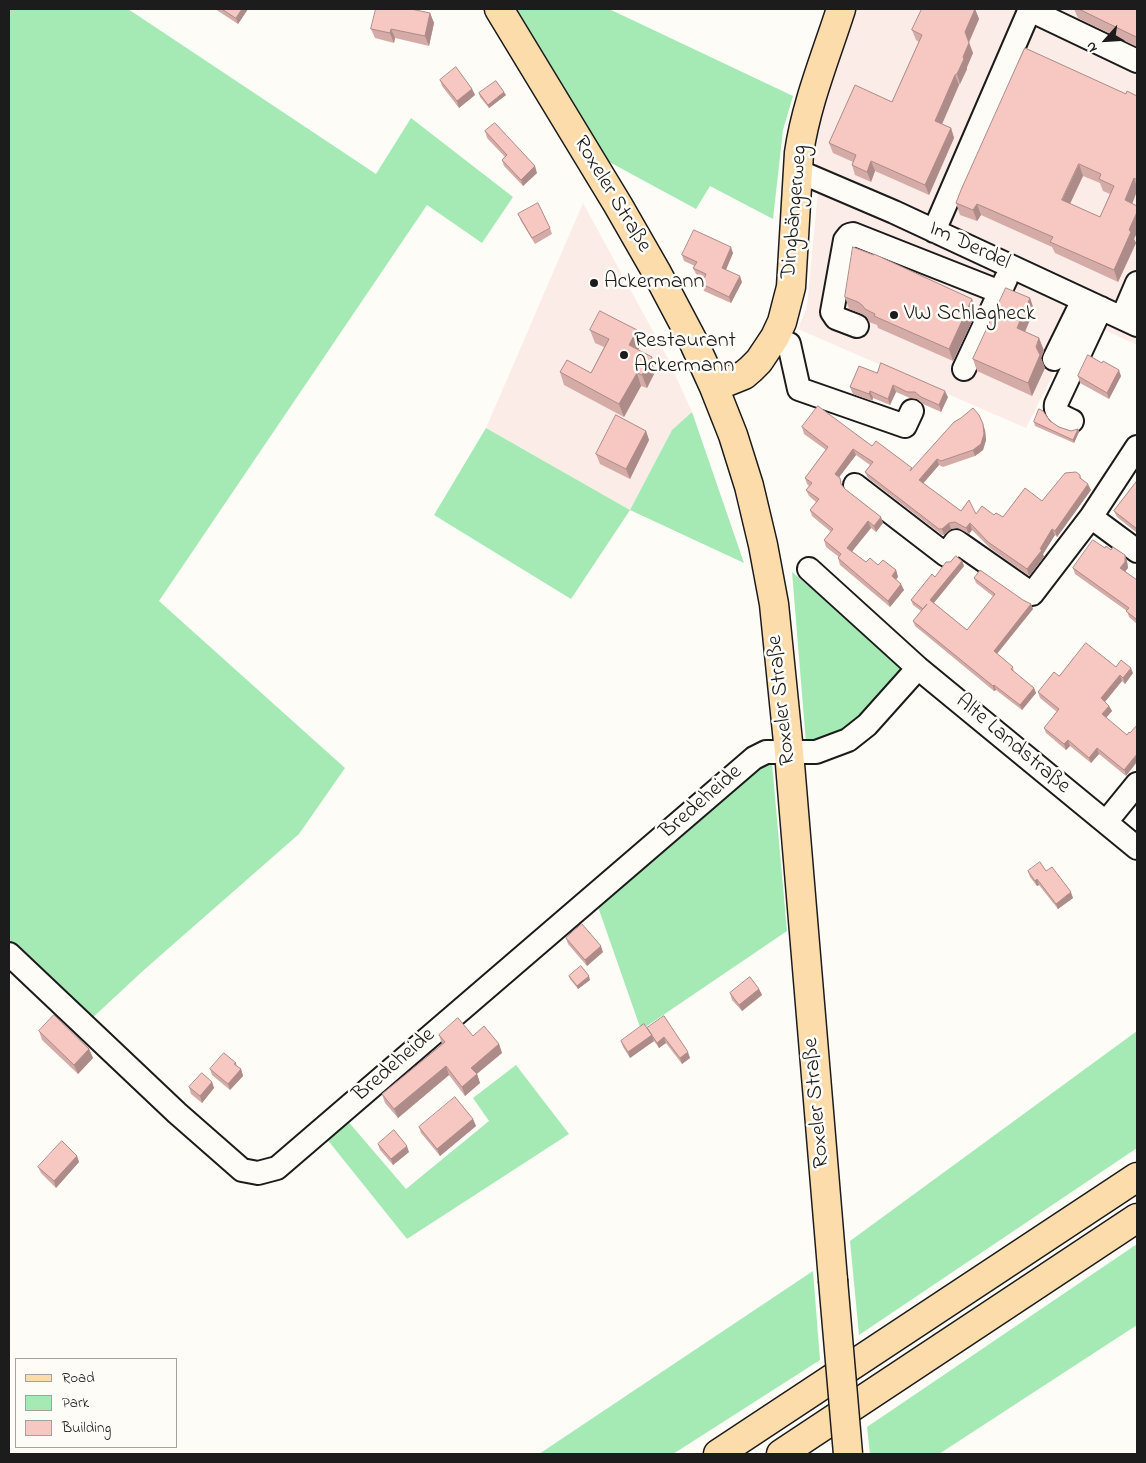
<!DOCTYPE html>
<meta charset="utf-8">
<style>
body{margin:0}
#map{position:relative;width:1146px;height:1463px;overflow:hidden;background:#fdfcf7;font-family:"Indie Flower",sans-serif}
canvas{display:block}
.frame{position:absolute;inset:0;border:10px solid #1c1c1c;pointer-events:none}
.legend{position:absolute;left:15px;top:1358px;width:162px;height:90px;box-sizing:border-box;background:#fdfcf7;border:1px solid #a3a29f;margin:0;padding:6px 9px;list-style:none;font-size:15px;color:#1c1c1c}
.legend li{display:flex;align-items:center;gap:10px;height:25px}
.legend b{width:25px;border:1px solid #a3a29f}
.north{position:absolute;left:1081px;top:15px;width:50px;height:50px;-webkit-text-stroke:4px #fdfcf7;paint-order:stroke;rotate:244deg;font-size:14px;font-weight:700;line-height:20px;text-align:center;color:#1c1c1c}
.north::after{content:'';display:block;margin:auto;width:18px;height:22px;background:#1c1c1c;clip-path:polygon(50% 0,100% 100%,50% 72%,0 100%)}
</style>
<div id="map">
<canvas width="1146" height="1463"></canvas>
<div class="frame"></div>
<ul class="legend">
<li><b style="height:6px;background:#fddcac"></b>Road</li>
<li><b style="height:14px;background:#a5eab5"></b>Park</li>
<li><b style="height:14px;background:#f7c7c2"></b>Building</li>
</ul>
<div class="north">N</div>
</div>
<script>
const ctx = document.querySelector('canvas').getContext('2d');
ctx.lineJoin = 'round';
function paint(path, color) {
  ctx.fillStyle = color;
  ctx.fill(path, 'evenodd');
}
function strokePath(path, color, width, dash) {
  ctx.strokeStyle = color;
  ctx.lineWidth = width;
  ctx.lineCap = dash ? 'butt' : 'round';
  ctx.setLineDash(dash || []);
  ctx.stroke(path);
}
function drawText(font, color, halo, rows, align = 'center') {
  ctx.font = font + ' "Indie Flower",sans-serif';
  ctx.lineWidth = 5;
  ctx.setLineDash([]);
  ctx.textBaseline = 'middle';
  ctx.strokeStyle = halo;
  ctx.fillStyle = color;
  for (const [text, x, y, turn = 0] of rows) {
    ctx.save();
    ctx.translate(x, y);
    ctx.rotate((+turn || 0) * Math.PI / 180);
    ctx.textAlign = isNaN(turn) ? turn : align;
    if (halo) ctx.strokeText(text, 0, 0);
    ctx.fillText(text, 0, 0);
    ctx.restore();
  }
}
const built = new Path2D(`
 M852,9H1137V345L1081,319L1026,428L798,329L807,307L819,179L810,136Z
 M583,203L666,355L692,412L672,430L630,510L486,428Z`);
const green = new Path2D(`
 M9,9H128L376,174L411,118L513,197L482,243L427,205L159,601L345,768L299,834L145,969L90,1020L9,944Z
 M510,9H609L793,96L783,130L773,219L710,186L696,209L602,158Z
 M692,412L744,563L630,510L571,599L434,515L486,428L630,510L672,430Z
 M792,572L907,668L848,730L806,743Z
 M771,752L787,931L641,1030L597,904Z
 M1137,1031V1148L859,1335L850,1241Z
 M516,1065L569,1134L407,1239L326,1138L346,1119L406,1189L489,1121L473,1098Z
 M1137,1244V1325L939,1454H870L867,1427Z
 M813,1271L820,1360L673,1454H539Z`);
const minor = new Path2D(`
 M1030,10L1137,61
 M798,171L894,212L1137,325
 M934,231L1030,9
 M1122,318L1137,283
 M857,326L836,318L832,312L845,240L849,235L853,234L1000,292
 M775,337L789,344L799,389L905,426L912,411
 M1054,359L1083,300
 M964,369L1006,279
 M1072,421C1064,417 1054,414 1056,404L1101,308
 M855,485L946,555L956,541L1032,594L1091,517L1137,447
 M1091,517L1137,551
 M809,569L918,668L1137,848
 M1106,822L1137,784
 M9,954L177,1113L242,1170L258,1173L277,1168L754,758L766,752H816L848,740L867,725L918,668`);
const major = new Path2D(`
 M499,9L618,205L657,273L694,343L714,387L733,435L749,486L763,545L774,604L789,752L833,1280
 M714,387L744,375L751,369L759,361L775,337L782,322L791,287L799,153C806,104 826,56 841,9`);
const highway = new Path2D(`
 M718,1454L1137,1177
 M781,1454L1137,1218`);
const majorBridge = new Path2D(`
 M833,1280L848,1454`);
const wall = new Path2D(`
 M215,9H248L238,24Z
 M975,9L979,19L969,42L973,53L967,67V69L960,84L959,85L942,124L951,128L954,138L929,195L875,171L871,182L855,175L852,165L853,162L833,153L829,143L892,102L919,42L916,40L912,30Z
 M1074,9H1137V47L1078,18Z
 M430,13L434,23L429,46L395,38L394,43L375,38L371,29Z
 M440,80L472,89L475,95L459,108L442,86Z
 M479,93L506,95L489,108L480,97Z
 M1126,94L1137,96V191L1132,204L1134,239L1136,243L1118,282L1055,253L1052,247L981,215L977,221L960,215L956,203ZM1083,176L1100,183L1103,191L1110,194L1100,217L1070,204Z
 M485,131L537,173L523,186L504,166L502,160L505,157L487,138Z
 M518,214L550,228L552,234L535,244L521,221Z
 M733,253L726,270L742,282L731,303L704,291L702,284L704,278L696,274L693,268L695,266L684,261L682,255Z
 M845,297L977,311L953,361L878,328L877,325L869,322L867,317L862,314L849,309Z
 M1030,298L1034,310L1025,332L1039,338L1044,351L1041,358L1045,368L1032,396L977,371L973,359Z
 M590,330L642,343L638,350L656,370L647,388L641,386L624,417L564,385L560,372L591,373L604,347L595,343Z
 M1102,363L1121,376L1109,399L1080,383L1078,376Z
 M877,373L948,397L941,412L923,404L917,399L910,398L896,392L890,405L873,398L872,401L853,394L850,387Z
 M1050,421L1059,427L1071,431L1078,429L1079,432L1074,443L1035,426L1034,422Z
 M802,427L872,446L912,469L985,430L986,440L983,450L975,456L943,467L939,465L923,483L961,511L976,514L994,515L1003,517L1042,501L1080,475L1081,478L1091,490L1057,537L1055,535L1043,554L1044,557L1029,576L990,548L972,530L969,534L958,528L951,529L944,535H942L868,478L865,472L870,465L856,455L839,477L842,486L845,489L881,517L883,523L876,532L871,528L852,551L866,562L896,570L898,577L896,579L904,590L890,607L840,565L838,558L839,557L826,547L824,540L831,532L812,516L810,510L816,502L809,496L806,490L809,486L807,484L805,478L826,450L804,434Z
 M646,431L649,440L630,479L600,464L596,454Z
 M1137,481V533L1117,517L1114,511Z
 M1111,550L1125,555L1127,561L1128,568L1125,571L1137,580V624L1129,617L1127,611L1075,574L1073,568Z
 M962,561L964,566L934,603L967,630L994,597L976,583L974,578L1031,604L1033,609L997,654L1013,667L1014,672L1034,688L1036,693L1022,710L996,690L994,691L915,626L913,621L921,611L913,605L911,600L935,577Z
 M1116,667L1133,673L1125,684L1122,681L1105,702L1109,706L1112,711L1106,718L1126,776L1099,754L1091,763L1070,746L1066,750L1046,733L1044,728L1057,712L1040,698L1038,692L1059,676Z
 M1028,871H1046L1073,898L1058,909L1039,885L1037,886L1030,877Z
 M566,938L603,952L587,966L568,944Z
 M569,976L590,980L578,989L570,979Z
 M759,989L762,995L742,1011L732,1000L730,993Z
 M664,1016L690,1058L682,1064L666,1043L659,1048L654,1041L630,1058L623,1047L621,1041L648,1030Z
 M39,1031L89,1049L93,1058L78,1074L42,1040Z
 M439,1035L473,1036L499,1044L502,1053L477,1074L480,1083L465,1096L449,1075L398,1118L385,1103L382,1094L442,1044Z
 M236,1063L237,1066L241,1069L243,1076L230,1090L212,1075L210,1069Z
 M212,1082L214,1088L202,1103L191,1094L189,1087Z
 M473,1119L476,1126L440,1156L421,1133L419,1127Z
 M378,1144L409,1152L393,1165L380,1150Z
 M77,1156L79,1162L56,1188L41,1173L38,1167Z`);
const shadedWall = new Path2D(`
 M242,9H248L238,24L236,18Z
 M975,9L979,19L969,42L965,32Z
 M430,13L434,23L429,46L425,36Z
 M391,29L395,38L394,43L390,33Z
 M969,43L973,53L967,67V69L960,84L957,74L963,57Z
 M955,75L959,85L939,131L935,121Z
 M472,89L475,95L459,108L457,101Z
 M504,92L506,95L489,108L488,105Z
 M951,128L954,138L929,195L925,185Z
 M871,161L875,171L871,182L867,172Z
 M1079,164L1083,176L1066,212L1062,200Z
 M535,166L537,173L523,186L521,180Z
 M1134,178L1137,188V191L1129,212L1125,200Z
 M977,204L981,215L977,221L973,210Z
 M1137,212V233L1134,239L1136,243L1118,282L1114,270L1129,230Z
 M731,247L733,253L724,274L722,268Z
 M740,276L742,282L731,303L729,297Z
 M1030,298L1034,310L1021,341L1017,328Z
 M972,299L977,311L953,361L949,349Z
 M637,330L642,343L634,358L629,345Z
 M1039,338L1044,351L1041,358L1045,368L1032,396L1028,383Z
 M652,357L656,370L647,388L642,375Z
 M1119,370L1121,376L1109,399L1107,393Z
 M637,373L641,386L624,417L619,404Z
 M893,385L896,392L890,405L888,399Z
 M870,391L873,398L872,401L869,394Z
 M945,391L948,397L941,412L939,405Z
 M983,424L985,430L986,440L983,450L975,456L973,450Z
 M1078,429L1079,432L1074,443L1073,440Z
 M646,431L649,440L630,479L626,469Z
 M853,449L856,455L837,480L835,474Z
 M937,459L939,465L921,486L919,480Z
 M1088,484L1091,490L1057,537L1055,531Z
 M881,517L883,523L876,532L874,526Z
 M868,521L871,528L850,554L847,548Z
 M949,523L951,529L944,535L942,529Z
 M970,523L972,530L969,534L966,528Z
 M1052,529L1055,535L1043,554L1044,557L1029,576L1027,569Z
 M1125,555L1127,561L1128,568L1123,574L1120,568Z
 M962,561L964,566L932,605L930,600Z
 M896,570L898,577L894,582L892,576Z
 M901,584L904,590L890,607L888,601Z
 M1031,604L1033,609L995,656L994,651Z
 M1131,668L1133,673L1125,684L1123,678Z
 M1120,675L1122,681L1103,704L1101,698Z
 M994,685L996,690L994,691L993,686Z
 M1034,688L1036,693L1022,710L1020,705Z
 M1109,706L1112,711L1104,720L1102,714Z
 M1068,740L1070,746L1066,750L1064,744Z
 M1097,748L1099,754L1091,763L1089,758Z
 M1137,754V762L1126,776L1124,770Z
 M1037,879L1039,885L1037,886L1035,881Z
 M1071,892L1073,898L1058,909L1056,904Z
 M601,946L603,952L587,966L585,960Z
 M589,976L590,980L578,989L577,986Z
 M759,989L762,995L742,1011L739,1005Z
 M652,1035L654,1041L630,1058L628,1052Z
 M664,1037L666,1043L659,1048L657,1043Z
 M499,1044L502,1053L474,1076L471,1068Z
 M89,1049L93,1058L78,1074L74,1065Z
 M688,1052L690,1058L682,1064L680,1058Z
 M446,1066L449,1075L398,1118L394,1109Z
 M241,1069L243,1076L230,1090L228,1084Z
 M477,1074L480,1083L465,1096L462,1087Z
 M212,1082L214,1088L202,1103L200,1096Z
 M473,1119L476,1126L440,1156L437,1149Z
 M407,1146L409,1152L393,1165L391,1159Z
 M77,1156L79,1162L56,1188L54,1181Z`);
const building = new Path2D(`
 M222,9H242L236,18Z
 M376,9H411L430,13L425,36L391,29L390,33L371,29Z
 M922,9H975L965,32L969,43L963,57L964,59L957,74L955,75L935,121L951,128L925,185L871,161L867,172L852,165L856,155L829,143L855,85L892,102L922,35L912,30Z
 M1079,9H1137V37Z
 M1025,48L1126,94L1127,91L1137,96V180L1134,178L1125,200L1137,206V212L1129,230L1131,232L1114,270L1050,242L1053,237L977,204L973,210L956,203L961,190ZM1079,164L1101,174L1099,179L1114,186L1100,217L1062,200Z
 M456,67L472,89L457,101L440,80Z
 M496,81L504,92L488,105L479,93Z
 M495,123L535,166L521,180L502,160L507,155L485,131Z
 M538,203L550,228L532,238L518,214Z
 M694,230L731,247L722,268L740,276L729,297L702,284L706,274L693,268L697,262L682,255Z
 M853,247L874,255V254L972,299L949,349L874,316L875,314L865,309L862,305L858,302L845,297Z
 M1006,288L1030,298L1017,328L1039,338L1036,347L1040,355L1028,383L973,359Z
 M600,311L637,330L629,345L652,357L642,375L637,373L619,404L560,372L567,360L591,373L609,339L590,330Z
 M1088,355L1102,363L1103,361L1119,370L1107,393L1078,376Z
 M881,363L945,391L939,405L921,397L915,392H907L893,385L888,399L870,391L869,394L850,387L859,366L877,373Z
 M818,406L872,446L876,441L912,468L910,471L954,422L961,418L973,408L979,415L983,424L984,434L981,444L973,450L941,461L937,459L919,480L961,511L969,500L976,514L982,506L994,515L996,513L1003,517L1025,488L1042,501L1065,473L1076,472L1080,475V478L1088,484L1055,531L1052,529L1040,549L1042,550L1027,569L988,542L970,523L966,528L955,522L949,523L942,529H939L865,472L873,462L853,449L835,474L840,478L841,484L845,489L881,517L874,526L868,521L847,548L866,562L870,558L878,565L883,560L896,570L892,576L901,584L888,601L838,558L841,554L824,540L833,529L810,510L819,499L806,490L812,483L805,478L828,447L802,427Z
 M1039,409L1043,411L1050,421L1059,427L1071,431L1078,429L1073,440L1034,422Z
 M616,415L646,431L626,469L596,454Z
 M1137,481V529L1114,511Z
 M1093,540L1105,548L1106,546L1111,550L1113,547L1125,555V562L1120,568L1137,580V618L1136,619L1126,611L1129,608L1073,568Z
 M956,556L962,561L930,600L967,630L995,594L974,578L980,570L1023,600L1031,604L994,651L1013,667L1011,669L1034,688L1020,705L994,685L993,686L913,621L927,604L923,609L911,600L932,574L935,577L946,562H950Z
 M1086,643L1116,667L1121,660L1131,668L1123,678L1120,675L1101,698L1109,706L1102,714L1127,735L1129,732L1130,733L1137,725V754L1124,770L1097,748L1089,758L1068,740L1064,744L1044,728L1059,709L1038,692L1054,672L1059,676Z
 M1040,862L1046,871L1052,867L1071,892L1056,904L1037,879L1035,881L1028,871Z
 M582,924L601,946L585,960L566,938Z
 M581,966L589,976L577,986L569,976Z
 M750,977L759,989L739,1005L730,993Z
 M54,1015L89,1049L74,1065L39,1031Z
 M664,1016L688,1052L680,1058L664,1037L657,1043L647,1028Z
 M458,1018L473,1036L484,1026L499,1044L471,1068L477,1074L462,1087L446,1066L394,1109L382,1094L445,1042L439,1035Z
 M644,1024L652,1035L628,1052L621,1041Z
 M224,1053L236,1063L234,1064L241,1069L228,1084L210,1069Z
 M202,1073L212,1082L200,1096L189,1087Z
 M455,1097L473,1119L437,1149L419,1127Z
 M394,1130L407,1146L391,1159L378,1144Z
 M62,1141L77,1156L54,1181L38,1167Z`);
const markers = [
 [594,283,5,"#1c1c1c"],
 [894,315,5,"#1c1c1c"],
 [624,355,5,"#1c1c1c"]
];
const streetNames = [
 ["Roxeler Straße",611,195,59],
 ["Dingbängerweg",796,212,-85],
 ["Im Derdel",969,247,25],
 ["Roxeler Straße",783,700,-96],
 ["Alte Landstraße",1012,745,40],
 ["Bredeheide",702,803,-41],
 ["Bredeheide",395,1066,-41],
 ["Roxeler Straße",818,1103,-95]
];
const poiNames = [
 ["Ackermann",604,283],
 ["VW Schlagheck",904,315],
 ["Restaurant",634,342],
 ["Ackermann",634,367]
];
paint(built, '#fbece7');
paint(green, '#a5eab5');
strokePath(minor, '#1c1c1c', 26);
strokePath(major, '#1c1c1c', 31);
strokePath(highway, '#1c1c1c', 31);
strokePath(minor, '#fdfcf7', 22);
strokePath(major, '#fddcac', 28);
strokePath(highway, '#fddcac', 28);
strokePath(majorBridge, '#1c1c1c', 31, []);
strokePath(majorBridge, '#fddcac', 28);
paint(wall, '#d4aba7');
paint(shadedWall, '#ad8b88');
paint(building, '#f7c7c2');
strokePath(building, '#ad8b88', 1);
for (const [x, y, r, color] of markers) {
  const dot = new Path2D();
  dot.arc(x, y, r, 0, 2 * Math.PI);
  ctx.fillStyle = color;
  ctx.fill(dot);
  strokePath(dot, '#fdfcf7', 2);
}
drawText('22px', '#1c1c1c', '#fdfcf7', streetNames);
drawText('22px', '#1c1c1c', '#fdfcf7', poiNames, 'left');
</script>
